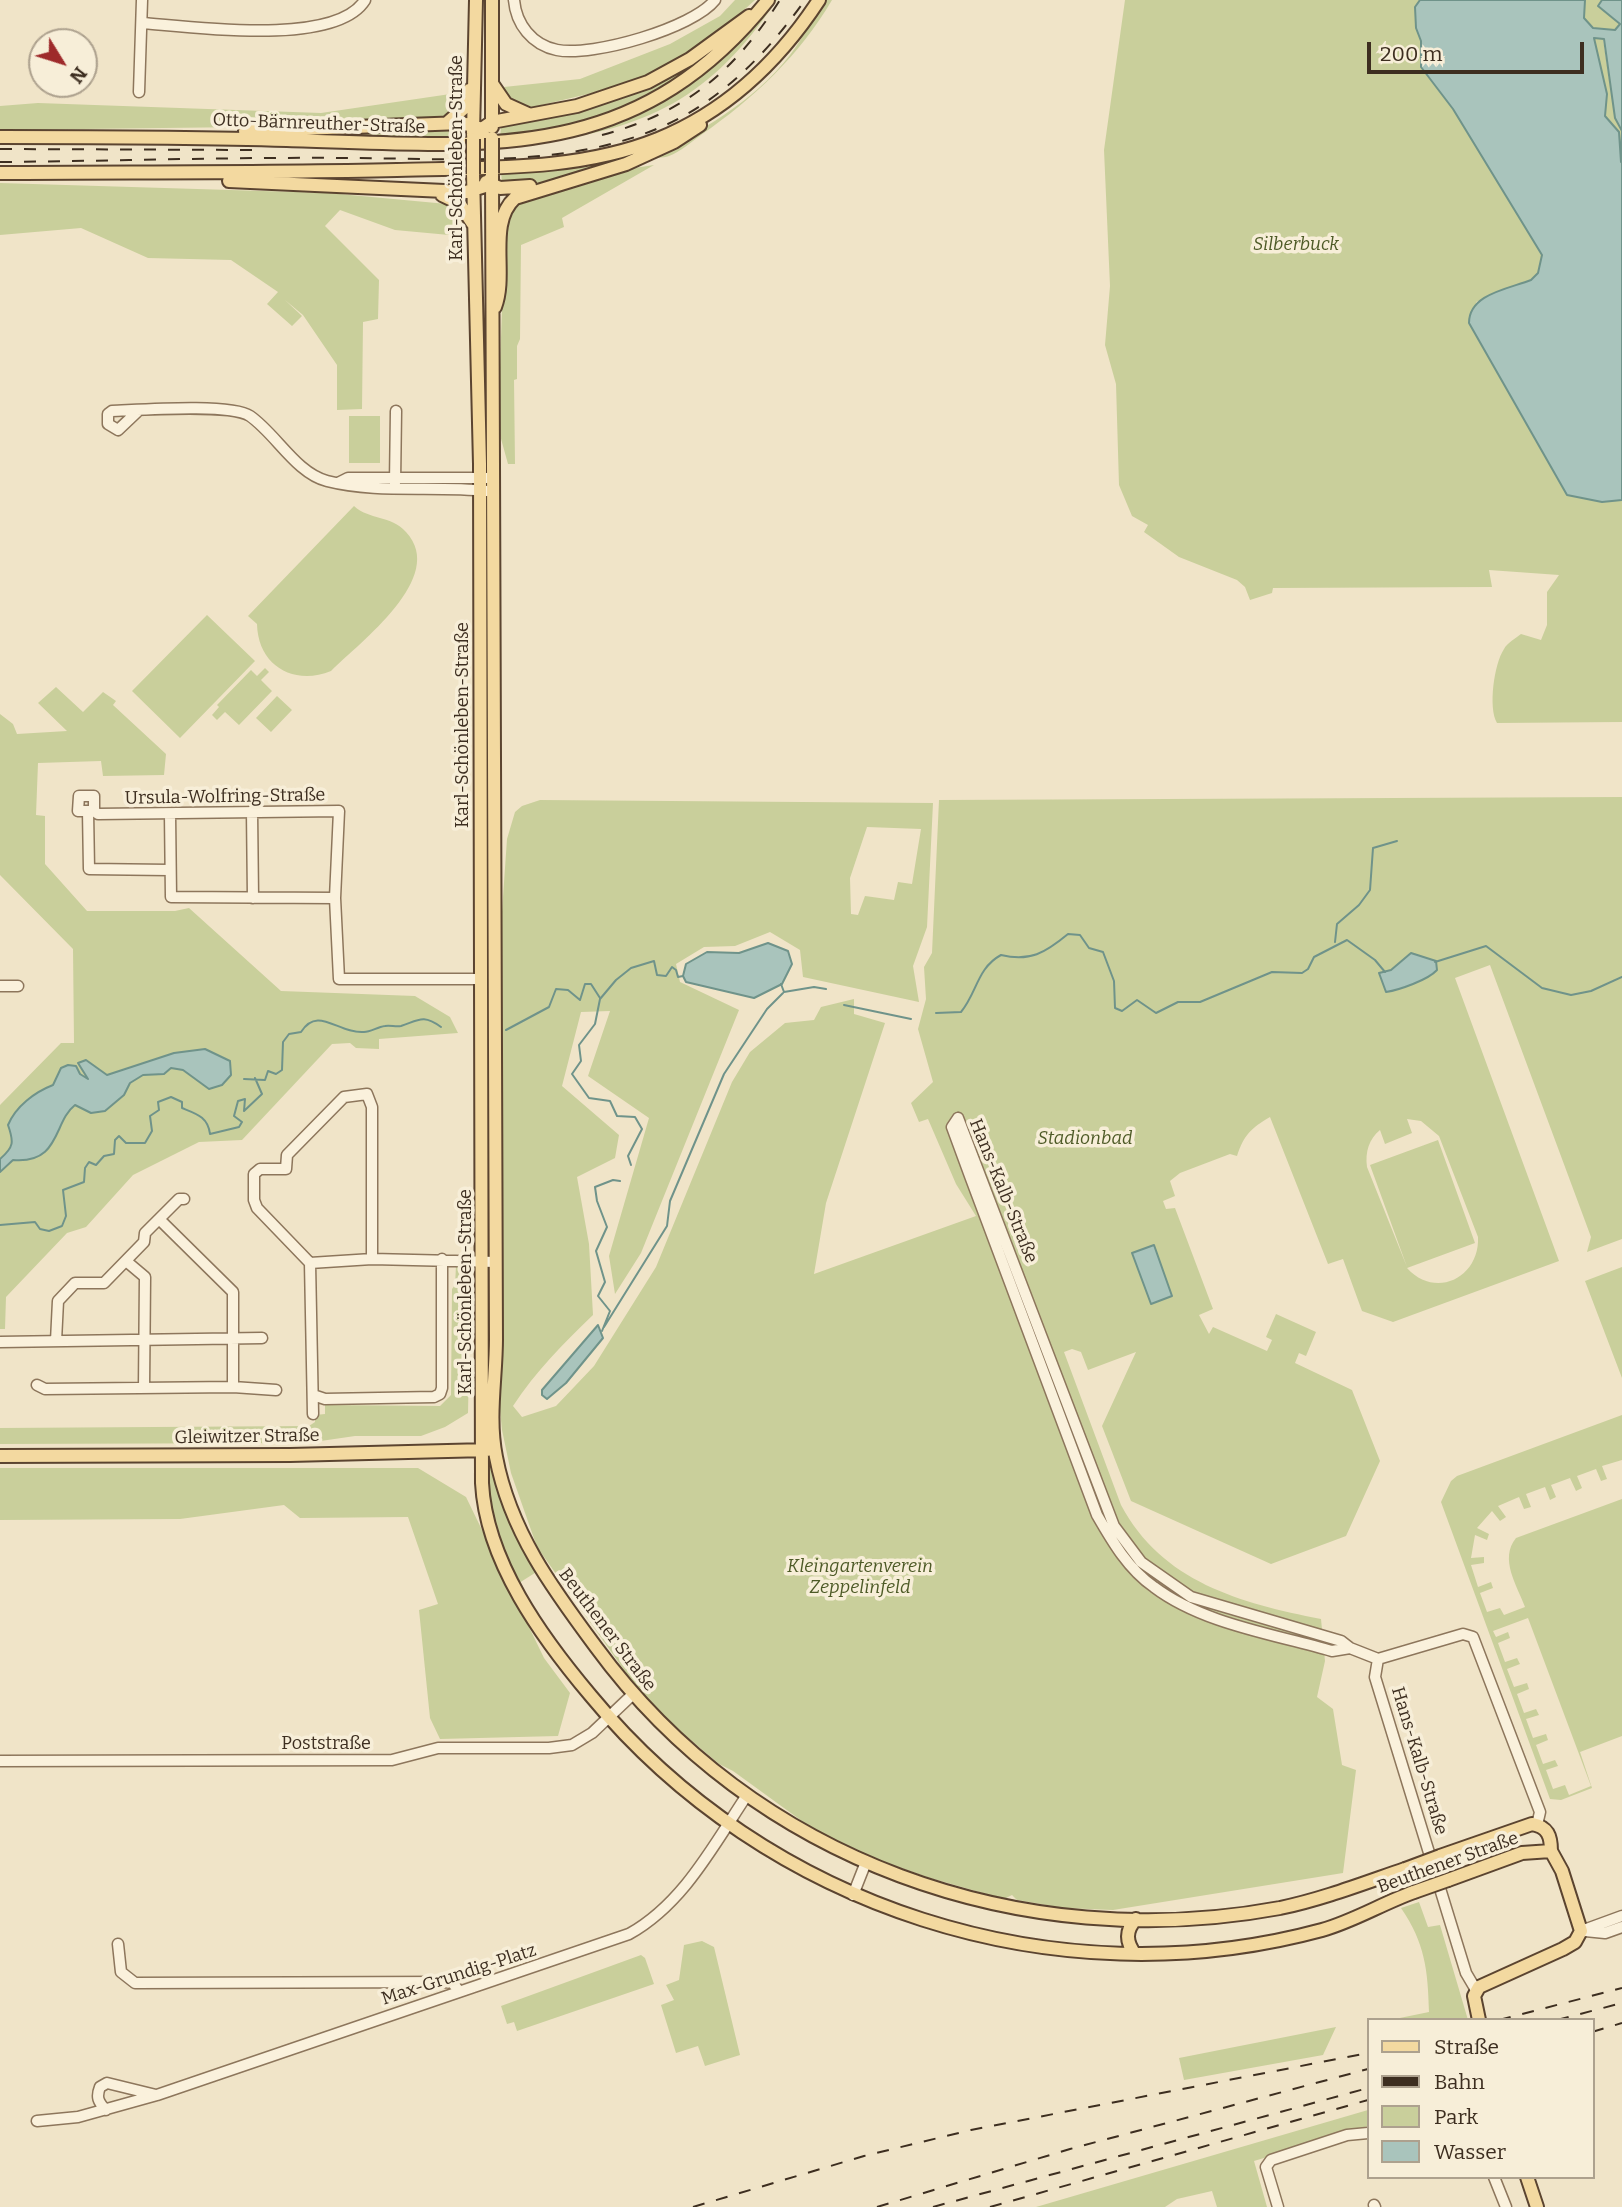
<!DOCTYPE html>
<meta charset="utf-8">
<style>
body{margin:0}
#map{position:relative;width:1622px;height:2207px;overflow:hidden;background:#f0e4c8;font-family:Bitter,serif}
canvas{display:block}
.legend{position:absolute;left:1367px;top:2018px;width:228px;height:161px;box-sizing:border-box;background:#f7eed8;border:2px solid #ada18e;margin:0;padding:9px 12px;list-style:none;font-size:21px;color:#3d2e20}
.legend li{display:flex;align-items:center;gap:14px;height:35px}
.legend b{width:35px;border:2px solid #ada18e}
.north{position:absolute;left:28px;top:28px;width:70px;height:70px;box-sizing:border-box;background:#f7eed8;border:2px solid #ada18e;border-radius:50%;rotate:128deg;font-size:19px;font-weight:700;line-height:28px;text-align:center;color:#3d2e20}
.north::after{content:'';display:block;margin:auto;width:24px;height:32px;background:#9e2a2b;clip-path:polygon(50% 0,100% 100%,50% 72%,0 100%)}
.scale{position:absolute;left:1367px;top:42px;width:217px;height:32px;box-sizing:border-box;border:4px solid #3d2e20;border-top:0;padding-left:9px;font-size:21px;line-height:24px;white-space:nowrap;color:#3d2e20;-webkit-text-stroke:5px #f7eed8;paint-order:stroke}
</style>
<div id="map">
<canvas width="1622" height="2207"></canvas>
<ul class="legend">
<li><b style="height:9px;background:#f3d9a0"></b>Straße</li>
<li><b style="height:9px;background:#3d2e20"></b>Bahn</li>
<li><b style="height:19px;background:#c9cf9b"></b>Park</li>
<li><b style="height:19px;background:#a9c4bc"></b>Wasser</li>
</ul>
<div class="north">N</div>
<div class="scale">200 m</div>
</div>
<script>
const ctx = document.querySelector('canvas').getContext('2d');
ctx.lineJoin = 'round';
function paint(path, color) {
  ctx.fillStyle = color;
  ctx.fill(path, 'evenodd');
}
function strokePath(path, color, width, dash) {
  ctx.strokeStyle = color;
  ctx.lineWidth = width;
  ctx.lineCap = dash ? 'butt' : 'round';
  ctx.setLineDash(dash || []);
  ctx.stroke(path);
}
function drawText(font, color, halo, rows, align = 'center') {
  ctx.font = font + ' Bitter,serif';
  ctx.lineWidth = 7;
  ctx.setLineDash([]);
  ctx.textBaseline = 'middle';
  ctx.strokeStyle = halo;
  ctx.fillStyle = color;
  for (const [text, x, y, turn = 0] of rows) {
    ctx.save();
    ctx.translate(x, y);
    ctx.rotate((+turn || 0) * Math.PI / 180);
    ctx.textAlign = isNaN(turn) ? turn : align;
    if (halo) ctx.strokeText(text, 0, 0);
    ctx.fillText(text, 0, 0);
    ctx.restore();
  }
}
const green = new Path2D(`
 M735,0H755L703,47L630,84L529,108L508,99L504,87L580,79L670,44L720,16Z
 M774,0H777C710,99 649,128 533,144L607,124L712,64L740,39Z
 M825,0H832C800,55 753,99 701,135C691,142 680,152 669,156C663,158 654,158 648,159C699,132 754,102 790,55C803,38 813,18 825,0Z
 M1125,0H1420L1415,7L1416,28L1421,41V67L1453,109L1542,255L1538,273L1531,280L1476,302L1602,502L1622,500V722L1497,723C1488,708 1494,664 1504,649C1507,643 1516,638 1521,634L1541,640L1547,625V592L1559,575L1489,570L1492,587L1273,588L1272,593L1250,600L1245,587L1237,580L1179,557L1144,532L1148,525L1132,516L1119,485L1116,384L1105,345L1110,286L1104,150Z
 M1585,0H1602L1599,6L1620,25L1615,30L1593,28L1584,18Z
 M1593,38L1603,39L1615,118L1622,131L1621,163L1619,132L1605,116L1607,94Z
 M711,50C646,104 584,131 500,138L501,127L566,114Z
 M464,92L458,108L465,142L247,134L245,127L0,130V106L38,103L321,113Z
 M648,150C604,166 550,191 502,184L501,171Z
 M654,165L562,218L564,227L521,245L520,339L517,346V379L514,380L515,464H508L498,428L505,218L516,200L621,170Z
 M0,183L329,193L447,204L459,212L460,236L395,230L340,210L325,226L379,280L378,319L363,322L362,409L337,410V365L303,315L285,300L302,316L292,326L267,304L278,292L231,260L148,258L81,228L0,235Z
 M349,416H380V463H349Z
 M354,506C369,520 391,515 406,532C448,577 360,642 331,671C294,686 258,666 257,624L248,616Z
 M207,615L255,661L180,738L132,691Z
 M265,668L269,672L261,680L272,691L239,725L225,712L217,720L212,715L219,707L217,705L251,670L257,676Z
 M56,687L83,712L103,692L116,701L113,705L166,754L164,775L103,776L101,761L38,763L36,815L45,816V864L87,911H175L189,908L281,991L415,996L450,1017L458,1033L379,1039V1049L356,1048L350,1043L332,1044L242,1140L199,1142L133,1175L86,1227L67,1233L6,1297L5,1329H0V1105L61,1043H74L73,949L0,875V714L13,724L17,734L67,731L38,703Z
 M277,696L292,710L271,732L256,718Z
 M1622,797V1239L1587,1252L1591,1237L1490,965L1455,978L1559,1261L1393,1322L1362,1311L1343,1259L1328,1264L1270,1117C1251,1128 1244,1135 1237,1156L1230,1154L1180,1173L1170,1181L1175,1196L1163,1201L1166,1209L1175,1208L1213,1309L1199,1315L1209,1334L1213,1327L1267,1351L1272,1340L1266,1337L1276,1314L1316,1332L1306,1356L1299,1353L1295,1363L1352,1390L1380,1461L1346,1536L1271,1564L1131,1501L1102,1426L1136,1352L1088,1370L1081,1352L1072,1349L1064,1352L1121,1505C1162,1582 1240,1603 1321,1619L1325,1661L1317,1697L1333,1709L1342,1765L1356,1770L1343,1873L1113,1910L1064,1908L1017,1900L1012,1895L1004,1899L930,1878L835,1845L733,1771L719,1764L648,1704L537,1547L511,1473L502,1430L499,1400L503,1334L501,926L507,839L515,812L522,806L540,800L933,803L927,927L913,966L919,1002L803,977L800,950L770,932L735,946L704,947L676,964L680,982L739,1010L641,1253L615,1294L609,1256L649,1118L588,1076L610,1011L581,1012L562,1086L619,1135L615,1158L577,1177L589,1244L593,1315C563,1344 536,1371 513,1406L522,1417L556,1406L594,1366L656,1267L732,1082L750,1052L785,1023L814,1020L821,1007L854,999V1014L885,1023L826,1203L814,1274L976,1216L956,1184L928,1119L919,1122L911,1103L933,1082L918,1029L926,999L924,967L932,953L939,800ZM867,827L921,829L912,884L898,882L894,900L865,896L858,915L851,914L850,878ZM1407,1119L1421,1121L1439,1136L1478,1237C1480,1277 1436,1300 1407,1268L1475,1243L1438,1140L1370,1165L1407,1267L1367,1167C1365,1152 1369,1139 1380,1130L1385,1144L1412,1133Z
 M456,1266H471L468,1413L445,1427L421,1436H355L307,1443L0,1444V1428L309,1426L315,1422V1415L325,1414V1405L440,1406L451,1395L452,1289L455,1285Z
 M1622,1267V1378L1585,1281Z
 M1622,1415V1460L1602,1466L1607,1479L1601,1481L1596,1469L1577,1476L1582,1488L1576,1491L1570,1478L1551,1485L1556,1497L1550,1500L1545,1487L1526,1494L1531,1507L1524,1509L1519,1497L1498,1506L1506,1517L1500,1521L1492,1511L1477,1528L1489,1534L1487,1540L1475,1535L1471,1558L1484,1557V1563L1471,1565L1478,1587L1491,1582L1493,1588L1480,1593L1487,1612L1500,1608L1504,1615L1525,1607C1517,1585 1499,1559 1516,1538L1622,1499V1736L1580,1752L1592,1788L1561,1800L1550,1799L1441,1502L1451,1481L1457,1476ZM1528,1618L1591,1786L1569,1795L1565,1785L1553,1789L1546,1770L1558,1766L1555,1760L1543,1764L1536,1745L1548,1740L1546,1734L1533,1738L1526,1719L1539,1715L1536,1709L1524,1713L1517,1694L1529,1689L1527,1683L1514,1687L1507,1669L1520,1664L1517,1658L1505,1662L1498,1643L1510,1638L1508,1632L1496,1637L1493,1631Z
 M491,1467L506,1516L538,1571L519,1583L491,1520L485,1468Z
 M0,1468H418L466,1497L544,1658L570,1693L558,1736L440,1739L430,1718L419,1610L438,1604L408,1517L300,1518L284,1505L180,1519L0,1520Z
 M1419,1902L1428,1927L1440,1925L1468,2020H1390L1429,2012C1428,1970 1425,1943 1401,1908Z
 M702,1941L714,1947L740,2055L705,2066L698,2046L676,2053L661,2005L674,2000L666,1985L679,1980L684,1945Z
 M641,1955L645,1958L654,1984L517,2031L514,2022L507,2024L501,2006Z
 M1336,2027L1323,2055L1184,2080L1179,2058Z
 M1368,2110V2126L1254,2161L1267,2207H1217L1212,2191L1177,2199L1165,2207H1036Z`);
const water = new Path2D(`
 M1420,0H1585L1584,18L1593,28L1615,30L1620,24L1598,6L1602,0H1622V500L1602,502L1567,495L1469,323C1469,294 1508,289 1531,280L1538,273L1542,255L1453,109L1421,67V41L1416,28L1415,7ZM1594,38L1604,39L1615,118L1622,131L1621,162L1619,132L1605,116L1607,94Z
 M768,943L788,951L792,964L782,984L754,998L686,982L683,976L686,964L707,952L739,953Z
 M1411,953L1436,961L1437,970C1428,980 1399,990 1386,992L1379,973L1391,970Z
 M205,1049L230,1061L231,1075L222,1085L209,1089L183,1070L171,1068L164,1074L143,1075L130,1083L124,1095L105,1111L91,1113L75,1105C53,1122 61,1164 13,1160L0,1172V1159C14,1147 14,1142 8,1125C16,1106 35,1092 53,1085L61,1068L68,1065L76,1066L80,1074L88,1079L78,1063L86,1060L107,1075L174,1053Z
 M1154,1245L1172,1296L1151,1304L1132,1253Z
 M598,1325L603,1338L566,1383L547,1399L542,1395V1390Z`);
const stream = new Path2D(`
 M1335,942L1337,924L1359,905L1370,890L1373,848L1397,841
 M1435,962L1486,946L1542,988L1571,995L1591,991L1622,977
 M781,984L784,992L814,987L826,989
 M844,1005L911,1019
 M936,1013L961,1012C977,993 977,968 1001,955C1030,962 1045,953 1068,934L1080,935L1089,948L1103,952L1114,981L1115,1008L1122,1011L1137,1000L1156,1013L1178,1002H1200L1272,972L1302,973L1308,969L1314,957L1347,940L1375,960L1385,972
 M506,1030L549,1007L556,989L568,990L580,1000L585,984H591L600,998
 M244,1079L265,1080L268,1071L276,1074L282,1070L283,1042L289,1034L301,1032C318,1005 338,1034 364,1032C371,1032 377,1027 385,1026C390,1025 396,1027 401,1026C419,1020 423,1014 441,1027
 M631,1165L628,1156L642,1129L635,1117L617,1116L610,1101L589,1098L572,1074L581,1061L579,1045L595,1024L600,999L616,980L631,968L654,961L657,975L666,976L672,967L676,970L678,977L683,976
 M0,1225L35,1222L40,1229L49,1231L62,1226L66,1216L63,1190L84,1182L85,1168L89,1162L96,1165L104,1156L114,1154L115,1140L119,1136L126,1143H145L152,1131L150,1116L159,1110L158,1102L171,1097L182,1102V1108C197,1114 208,1117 210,1134L239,1127L242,1122L234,1116L238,1101L245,1099L244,1111L262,1094L255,1078
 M604,1327L667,1226L670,1201L724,1074L767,1009L783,993
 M602,1331L610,1311L598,1296L605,1282L596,1251L607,1227L597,1201L595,1187L613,1180L620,1181`);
const minor = new Path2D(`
 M514,0C516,24 532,45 557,50C593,57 693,28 715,0
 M143,23C192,27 336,47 365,0
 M139,92L142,0
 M138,411L118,430L108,424V414L112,411C139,410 231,403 250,416C276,434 296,473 327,481C378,494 434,485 487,491
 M338,483L348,478H493
 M395,483L396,411
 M88,811L89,869L169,870
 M94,811V796H79L78,811H94L98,814L339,811L335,898L339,979H482
 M252,811L253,898
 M170,814L171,897L335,898
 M0,986H18
 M958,1118L1114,1526L1141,1562L1191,1597L1341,1641L1350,1648L1378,1659
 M958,1118L952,1127L970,1176L1097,1515C1112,1541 1128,1569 1154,1587C1203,1624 1274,1634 1332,1651L1350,1648
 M126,1261L145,1277L144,1388
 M310,1263L257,1208L254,1200V1174L260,1169H286L287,1155L344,1097L367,1094L372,1107V1259
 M310,1263L372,1259L496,1262
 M310,1263L313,1414
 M56,1341L58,1301L75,1283H104L144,1242L145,1233L179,1199H184
 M0,1342L262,1338
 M37,1385L45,1389L233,1387V1292L159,1219
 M233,1387L276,1390
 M313,1395L325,1399L434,1397L440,1394L442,1388V1259
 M1378,1659L1375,1677L1466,1973L1476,1990
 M1378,1659L1463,1634L1473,1637L1540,1812L1537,1825
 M0,1761L392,1760L438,1748H549L572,1745L592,1733L632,1695
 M853,1895L866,1862
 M1581,1931L1622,1916
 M1585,1931L1605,1933L1622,1927
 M118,1944L121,1972L135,1983L452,1982L458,1990
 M106,2110C98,2102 96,2097 100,2087L107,2083L156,2095
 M37,2121L78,2117L157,2095L629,1934C683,1904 713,1846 747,1795
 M1494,2177L1506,2207
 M1374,2205L1375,2207
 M1278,2207L1266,2167L1271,2160L1347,2135L1368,2133`);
const major = new Path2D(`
 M493,85L506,104L528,114
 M447,123L463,109L469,90
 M492,127V0
 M245,131L462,123L479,128L486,139
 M473,133L476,0
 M473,135L492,122L577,106L648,82L690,59L749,16
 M0,137C96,137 191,137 287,140C479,145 633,169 768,0
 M0,173C132,172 264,173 397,170C483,167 576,172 658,139C727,111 779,61 819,0
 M492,173L496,1339C496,1378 488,1417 496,1457C510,1531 552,1588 596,1647C753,1861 1022,1956 1280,1908C1323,1899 1364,1883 1405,1869
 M473,174L480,464L482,1483C486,1561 542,1638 591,1696C766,1908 1056,2002 1322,1930C1354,1921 1383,1903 1414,1892
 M229,181L466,192L485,186L492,177
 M486,182L500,188L530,186
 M442,195L459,203L473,224
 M495,307C508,274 487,223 515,198L626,164L674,142L700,125
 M0,1456L290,1455L487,1450
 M1440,1856L1532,1824C1548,1827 1551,1836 1551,1851
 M1448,1880L1522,1853L1551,1851
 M1135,1954C1126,1942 1125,1931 1136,1919
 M1479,2020L1474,1996L1479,1987L1563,1949L1575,1942L1581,1931L1562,1871L1551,1851
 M1527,2177L1537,2207`);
const rail = new Path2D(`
 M602,135C685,113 734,72 780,0
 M0,149L260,150
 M0,162C115,161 230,157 345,158C447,158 557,169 654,130C717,105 766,55 805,0
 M1499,2020L1622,1988
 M1557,2020L1622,2003
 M1592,2032L1622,2023
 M693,2207L864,2156L971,2130L1368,2053
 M877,2207L1070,2149L1368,2069
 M933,2207L1368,2088
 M990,2207L1368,2100`);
const majorBridge = new Path2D(`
 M492,138V173
 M473,139V174
 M1405,1869L1440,1856
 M1414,1892L1448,1880`);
const streetNames = [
 ["Otto-Bärnreuther-Straße",319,124,2],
 ["Karl-Schönleben-Straße",457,158,-90],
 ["Karl-Schönleben-Straße",463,725,-90],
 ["Ursula-Wolfring-Straße",225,797,-1],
 ["Hans-Kalb-Straße",1003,1191,68],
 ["Karl-Schönleben-Straße",466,1292,-90],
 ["Gleiwitzer Straße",247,1437,-1],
 ["Beuthener Straße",607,1630,53],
 ["Poststraße",326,1744],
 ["Hans-Kalb-Straße",1419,1761,73],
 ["Beuthener Straße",1448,1863,-20],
 ["Max-Grundig-Platz",459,1975,-18]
];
const parkNames = [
 ["Silberbuck",1296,245],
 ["Stadionbad",1085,1139],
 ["Kleingartenverein",860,1567],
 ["Zeppelinfeld",860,1588]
];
paint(green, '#c9cf9b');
paint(water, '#a9c4bc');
strokePath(water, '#6f938a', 2);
strokePath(stream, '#6f938a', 2);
strokePath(minor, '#8d765c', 13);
strokePath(major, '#5b4430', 16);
strokePath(minor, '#faf1dc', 10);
strokePath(major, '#f3d9a0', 12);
strokePath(rail, '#3d2e20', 2, [12, 12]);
strokePath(majorBridge, '#5b4430', 16, []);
strokePath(majorBridge, '#f3d9a0', 12);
drawText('18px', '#3d2e20', '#f7eed8', streetNames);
drawText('italic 18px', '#4d5a26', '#f7eed8', parkNames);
</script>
